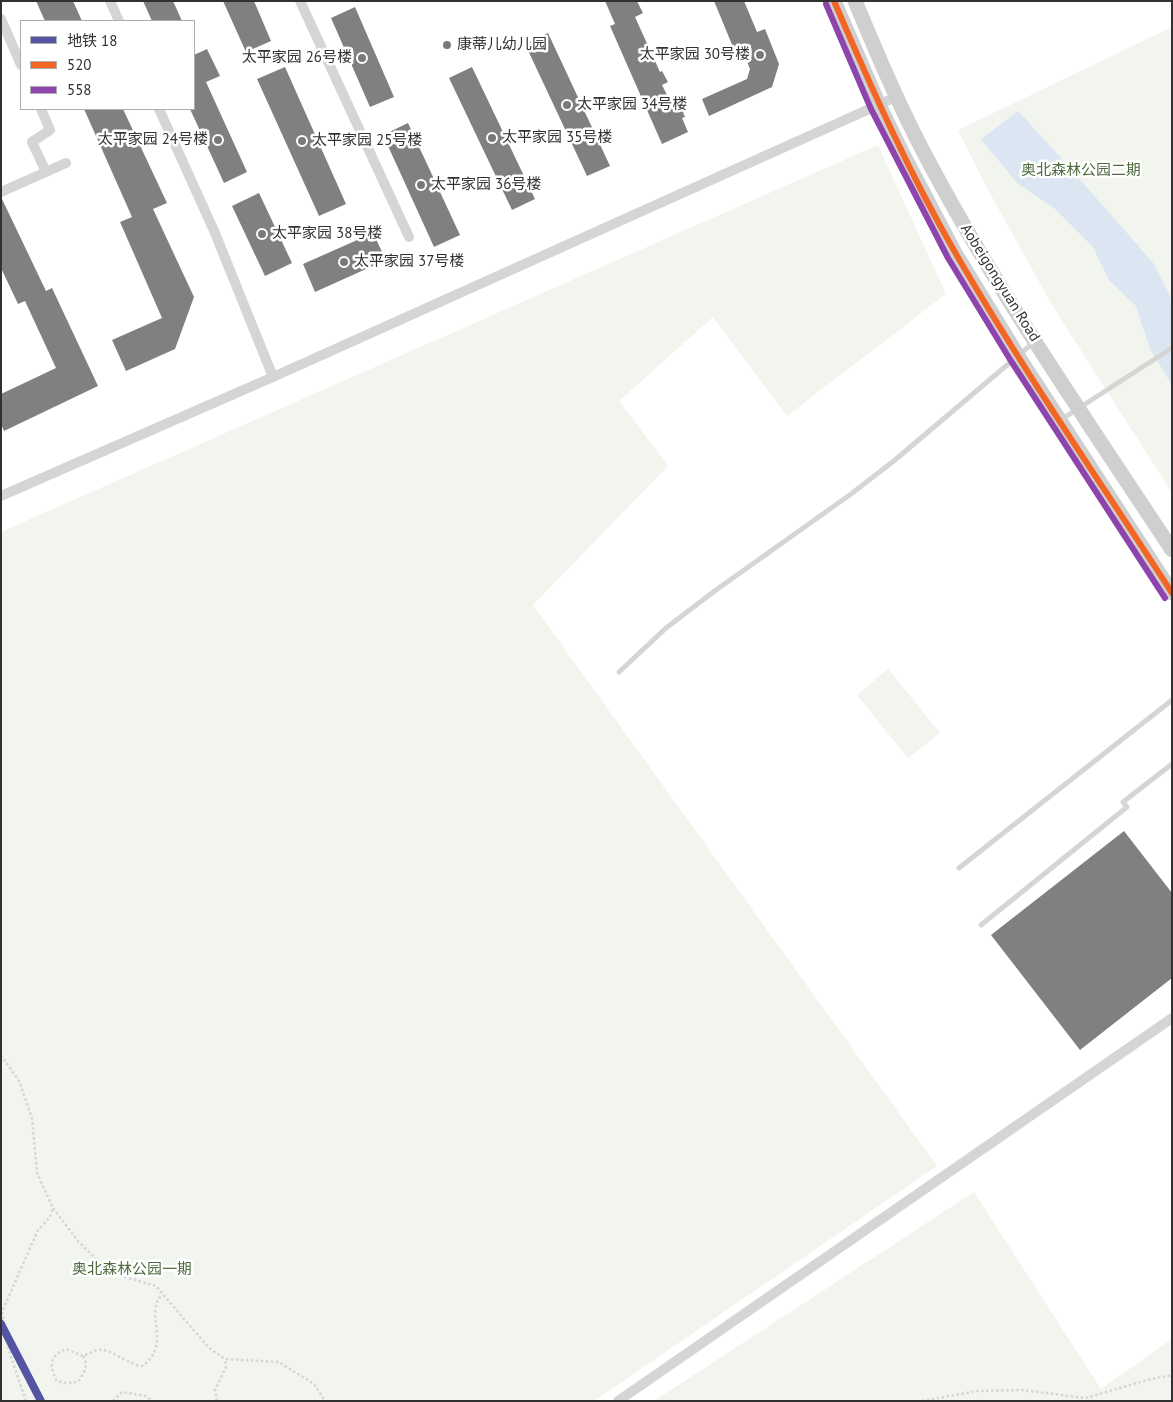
<!DOCTYPE html>
<meta charset="utf-8">
<style>
body{margin:0}
#map{position:relative;width:1173px;height:1402px;overflow:hidden;background:#fff;font-family:"PT Sans","Noto Sans SC",sans-serif}
canvas{display:block}
.frame{position:absolute;inset:0;border:2px solid #313131;pointer-events:none}
.legend{position:absolute;left:20px;top:20px;width:175px;height:90px;box-sizing:border-box;background:#fff;border:1px solid #adadad;margin:0;padding:6px 9px;list-style:none;font-size:15px;color:#313131}
.legend li{display:flex;align-items:center;gap:10px;height:25px}
.legend b{width:25px;border:1px solid #adadad}
</style>
<div id="map">
<canvas width="1173" height="1402"></canvas>
<div class="frame"></div>
<ul class="legend">
<li><b style="height:6px;background:#5554a2"></b>地铁 18</li>
<li><b style="height:6px;background:#f26522"></b>520</li>
<li><b style="height:6px;background:#8e44ad"></b>558</li>
</ul>
</div>
<script>
const ctx = document.querySelector('canvas').getContext('2d');
ctx.lineJoin = 'round';
function paint(path, color) {
  ctx.fillStyle = color;
  ctx.fill(path, 'evenodd');
}
function strokePath(path, color, width, dash) {
  ctx.strokeStyle = color;
  ctx.lineWidth = width;
  ctx.lineCap = dash ? 'butt' : 'round';
  ctx.setLineDash(dash || []);
  ctx.stroke(path);
}
function drawText(font, color, halo, rows, align = 'center') {
  ctx.font = font + ' "PT Sans","Noto Sans SC",sans-serif';
  ctx.lineWidth = 5;
  ctx.setLineDash([]);
  ctx.textBaseline = 'middle';
  ctx.strokeStyle = halo;
  ctx.fillStyle = color;
  for (const [text, x, y, turn = 0] of rows) {
    ctx.save();
    ctx.translate(x, y);
    ctx.rotate((+turn || 0) * Math.PI / 180);
    ctx.textAlign = isNaN(turn) ? turn : align;
    if (halo) ctx.strokeText(text, 0, 0);
    ctx.fillText(text, 0, 0);
    ctx.restore();
  }
}
const green = new Path2D(`
 M1172,27V493L1052,305L987,188L958,130Z
 M878,145L946,294L787,416L713,317L619,401L668,466L533,605L937,1166L594,1401H1V532Z
 M888,669L940,733L908,758L857,695Z
 M974,1192L1101,1389L1172,1339V1401H654Z`);
const water = new Path2D(`
 M1018,111L1070,168L1154,264L1172,300V385L1150,349L1136,306L1109,280L1093,247L1054,208L1017,183L981,139Z`);
const building = new Path2D(`
 M36,1H73L82,21H45Z
 M143,1H173L182,21H152Z
 M223,1H254L271,41L246,52Z
 M605,1H637L643,13L635,17L660,72L662,71L668,82L662,85L671,103L678,100L685,117L682,118L688,132L662,144L610,26L615,24Z
 M714,1H744L757,32L765,29L779,64L772,87L709,116L702,99L747,79L750,69L740,44L733,47Z
 M355,7L394,97L370,107L331,18Z
 M548,33L610,166L587,176L525,44Z
 M207,49L220,76L206,82L247,172L224,183L190,109H194V55Z
 M285,67L346,204L319,216L257,79Z
 M472,67L535,199L512,210L449,78Z
 M84,109H123L167,203L153,209L194,297L175,349L126,371L112,340L162,318L120,222L132,217Z
 M408,123L460,235L434,247L383,135Z
 M259,193L292,263L265,276L232,206Z
 M2,199L46,291L52,288L98,386L4,431L1,424V394L56,368L25,301L18,304L1,268Z
 M373,233L386,260L315,292L303,264Z
 M1124,831L1172,893V978L1080,1050L991,935Z`);
const path = new Path2D(`
 M1,1055L19,1081L32,1118L37,1173L53,1208L77,1240L96,1259L118,1275L156,1286L209,1348L225,1359L279,1362L314,1384L325,1401
 M83,1356C89,1366 84,1373 78,1382L64,1383L56,1380C49,1364 50,1356 66,1349L83,1356C88,1354 93,1351 98,1350C111,1348 128,1365 142,1366C173,1346 143,1311 162,1295
 M26,1401L9,1351L2,1312L38,1230L50,1217L53,1208
 M113,1401L122,1392L146,1396L152,1401
 M217,1401L215,1390L226,1367L225,1359
 M922,1401L977,1391L1022,1390L1086,1398L1147,1380L1172,1375`);
const service = new Path2D(`
 M1062,419L1172,348
 M619,672L666,628L716,590L851,494L895,460L1033,343
 M959,868L1172,700
 M981,925L1127,807L1123,802L1172,764`);
const minor = new Path2D(`
 M110,1L119,21
 M300,1L409,237
 M1,19L21,65
 M41,109L50,130L32,142L46,172
 M159,109L215,233L273,377
 M1,192L66,163
 M1,496L273,377L896,97
 M618,1401L1172,1018`);
const secondary = new Path2D(`
 M834,1L879,105L904,156L955,253L1018,356L1172,593
 M855,1C876,51 897,101 922,149C995,289 1086,419 1172,550`);
const bus1 = new Path2D(`
 M834,1C871,87 909,173 956,254C1023,370 1099,480 1172,593`);
const bus2 = new Path2D(`
 M826,4L871,109L948,258L1011,361L1165,598`);
const metro1 = new Path2D(`
 M1,1324L41,1401`);
const markers = [
 [447,45,5,"#797979"],
 [760,55,5,"#797979"],
 [362,58,5,"#797979"],
 [567,105,5,"#797979"],
 [492,138,5,"#797979"],
 [218,140,5,"#797979"],
 [302,141,5,"#797979"],
 [421,185,5,"#797979"],
 [262,234,5,"#797979"],
 [344,262,5,"#797979"]
];
const poiNames = [
 ["康蒂儿幼儿园",457,45],
 ["太平家园 30号楼",750,55,"right"],
 ["太平家园 26号楼",352,58,"right"],
 ["太平家园 34号楼",577,105],
 ["太平家园 35号楼",502,138],
 ["太平家园 24号楼",208,140,"right"],
 ["太平家园 25号楼",312,141],
 ["太平家园 36号楼",431,185],
 ["太平家园 38号楼",272,234],
 ["太平家园 37号楼",354,262]
];
const parkNames = [
 ["奥北森林公园二期",1081,171],
 ["奥北森林公园一期",132,1270]
];
const streetNames = [
 ["Aobeigongyuan Road",1000,283,58]
];
paint(green, '#f1f5ed');
paint(water, '#dce6f2');
paint(building, '#808080');
strokePath(path, '#d5d5d5', 2.5, [2.5, 2.5]);
strokePath(service, '#d5d5d5', 5);
strokePath(minor, '#d5d5d5', 10);
strokePath(secondary, '#cfcfcf', 15);
strokePath(bus1, '#f26522', 6);
strokePath(bus2, '#8e44ad', 6);
strokePath(metro1, '#5554a2', 8);
for (const [x, y, r, color] of markers) {
  const dot = new Path2D();
  dot.arc(x, y, r, 0, 2 * Math.PI);
  ctx.fillStyle = color;
  ctx.fill(dot);
  strokePath(dot, '#fff', 2);
}
drawText('15px', '#313131', '#fff', poiNames, 'left');
drawText('15px', '#4f6b3f', '#fff', parkNames);
drawText('15px', '#313131', '#fff', streetNames);
</script>
